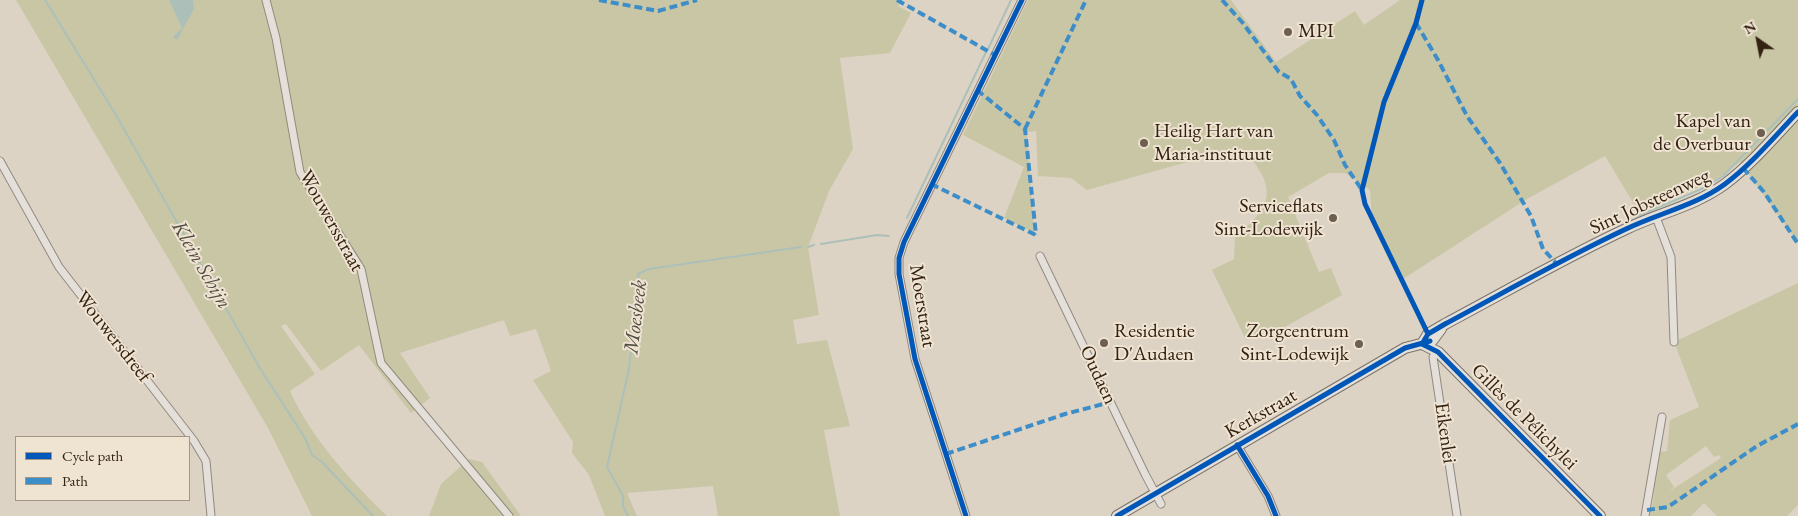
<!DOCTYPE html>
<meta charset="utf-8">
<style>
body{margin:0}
#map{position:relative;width:1798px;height:516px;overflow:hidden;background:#dcd3c4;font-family:"EB Garamond",serif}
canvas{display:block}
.legend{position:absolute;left:15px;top:436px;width:175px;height:65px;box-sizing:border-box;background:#efe3d2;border:1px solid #a49585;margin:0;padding:6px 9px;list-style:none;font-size:15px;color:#332112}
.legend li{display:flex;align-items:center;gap:10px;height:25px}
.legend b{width:25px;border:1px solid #a49585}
.north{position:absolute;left:1733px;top:15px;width:50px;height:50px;-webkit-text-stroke:4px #efe3d2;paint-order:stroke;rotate:327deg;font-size:14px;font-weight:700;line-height:20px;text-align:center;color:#332112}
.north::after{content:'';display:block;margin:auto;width:18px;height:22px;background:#332112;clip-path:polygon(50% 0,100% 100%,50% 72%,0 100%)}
</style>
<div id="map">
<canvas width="1798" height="516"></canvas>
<ul class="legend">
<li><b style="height:6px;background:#0057b8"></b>Cycle path</li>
<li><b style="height:6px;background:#3d8ec8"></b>Path</li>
</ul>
<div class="north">N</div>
</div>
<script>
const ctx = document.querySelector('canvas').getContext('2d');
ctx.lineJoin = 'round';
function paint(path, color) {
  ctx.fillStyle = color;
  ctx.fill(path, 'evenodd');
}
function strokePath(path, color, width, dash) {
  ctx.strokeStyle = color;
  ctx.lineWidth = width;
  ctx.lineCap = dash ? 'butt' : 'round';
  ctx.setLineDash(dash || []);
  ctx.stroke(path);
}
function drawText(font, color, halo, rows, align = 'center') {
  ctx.font = font + ' "EB Garamond",serif';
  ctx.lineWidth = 4;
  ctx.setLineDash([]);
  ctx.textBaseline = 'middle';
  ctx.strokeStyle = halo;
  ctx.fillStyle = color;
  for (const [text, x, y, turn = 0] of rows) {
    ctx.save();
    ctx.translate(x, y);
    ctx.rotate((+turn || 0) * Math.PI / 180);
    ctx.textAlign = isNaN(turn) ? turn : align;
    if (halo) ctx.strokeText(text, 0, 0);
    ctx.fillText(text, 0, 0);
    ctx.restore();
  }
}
const green = new Path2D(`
 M16,0H902L898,6L911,13L890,53L840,58L853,149L829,191L808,247L819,315L793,320L797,344L827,340L850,426L824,430L840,516H718L713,486L627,493L637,516H605L589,475L572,453L573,442L533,380L551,371L536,329L510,336L504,320L400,353L430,398L411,413L359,345L321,371L286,324L281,326L315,374L290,391C312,439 349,479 387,516H312L268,428Z
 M1028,0H1231L1276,62L1355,11L1364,25L1400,0H1798V243L1740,162L1717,179L1640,214L1605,156L1527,199L1403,279L1372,221L1370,190L1345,173H1329L1288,197L1319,272L1331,268L1342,295L1267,337L1264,330L1246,340L1212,270L1234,259L1235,236C1257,218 1277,202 1261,173C1248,151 1245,152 1220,153L1087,190L1071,178L1038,176L1036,131L1027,132L1034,233L1004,218L1024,167L963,135Z
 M1798,283V505L1787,516H1717L1704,503L1691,516H1649L1653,503L1658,452L1667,451L1670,420L1699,407L1674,342ZM1706,446L1714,457L1719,455L1721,458L1668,492L1674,487L1666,475Z
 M469,459L482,462L521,516H429L441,484Z`);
const water = new Path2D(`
 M169,0H193L194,9L177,40L173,37L182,28Z`);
const stream = new Path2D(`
 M45,0L116,115L261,370L305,438L312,455L322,462L373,516
 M988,49L1011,0
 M1636,217L1706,187L1723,176L1798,99
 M907,218L986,52
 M821,244L877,235L889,236
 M808,247L814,245
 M628,516L623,506V496L607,467L629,369L632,343L639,331L637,319L641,298L638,274L649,269L801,247`);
const street = new Path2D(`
 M266,0L276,38L300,172L361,269L381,363L509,516
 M0,161L59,267L194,441L206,461L211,516
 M1656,217L1671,257L1674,342
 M1040,256L1145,474L1161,504
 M1438,352L1433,357L1457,516
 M1237,445L1268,496L1276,516
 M966,516L915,359L899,274V258L904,242L1022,0
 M1645,516L1662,417`);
const secondary = new Path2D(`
 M1422,344L1428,334L1445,324C1505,292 1564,258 1626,229C1659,213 1695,206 1725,184C1752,164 1775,136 1798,112
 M1422,344L1438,352L1600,516
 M1117,516L1405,348L1432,341L1441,329`);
const quiet = new Path2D(`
 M599,0L658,11L697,0
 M897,0L995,55
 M1222,0L1242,22L1279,72L1291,79L1300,96L1317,115L1334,140L1345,165L1362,190
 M1416,23L1438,60L1467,116L1500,163L1531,216L1543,249L1556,263
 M977,90L1025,129L1036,235
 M1025,129L1086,0
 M1743,168L1764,192L1798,244
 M931,184L1036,235
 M946,454L1065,414L1111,402
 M1647,510L1668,507L1757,446L1798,424`);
const cycleway = new Path2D(`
 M1422,0L1416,23L1384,102L1362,190L1365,204L1428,334
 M1422,344L1428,334L1445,324C1505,292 1564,258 1626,229C1659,213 1695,206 1725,184C1752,164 1775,136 1798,112
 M1422,344L1438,352L1600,516
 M1237,445L1268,496L1276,516
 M966,516L915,359L899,274V258L904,242L1022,0
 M1117,516L1405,348L1430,341`);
const markers = [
 [1288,32,5,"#6e5f50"],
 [1761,133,5,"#6e5f50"],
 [1144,143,5,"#6e5f50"],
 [1333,218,5,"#6e5f50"],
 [1104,343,5,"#6e5f50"],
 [1359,344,5,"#6e5f50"]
];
const poiNames = [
 ["MPI",1298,32],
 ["Kapel van",1751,122,"right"],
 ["de Overbuur",1751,145,"right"],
 ["Heilig Hart van",1154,132],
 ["Maria-instituut",1154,155],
 ["Serviceflats",1323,207,"right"],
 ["Sint-Lodewijk",1323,230,"right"],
 ["Residentie",1114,332],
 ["D'Audaen",1114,355],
 ["Zorgcentrum",1349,332,"right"],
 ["Sint-Lodewijk",1349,355,"right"]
];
const streetNames = [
 ["Sint Jobsteenweg",1650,202,-25],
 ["Wouwersstraat",331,221,61],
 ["Moerstraat",922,306,81],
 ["Wouwersdreef",113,337,52],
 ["Oudaen",1098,375,65],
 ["Kerkstraat",1261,414,-30],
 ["Gillès de Pélichylei",1524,417,45],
 ["Eikenlei",1445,433,82]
];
const waterNames = [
 ["Klein Schijn",201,265,60],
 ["Moesbeek",636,317,-83]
];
paint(green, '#c9c6a6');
paint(water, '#acc0b9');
strokePath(stream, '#acc0b9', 2);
strokePath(street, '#918a80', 9);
strokePath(secondary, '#797268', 12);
strokePath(street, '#e4dfd8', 7);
strokePath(secondary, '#e4dfd8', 10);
strokePath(quiet, '#3d8ec8', 4, [8, 4]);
strokePath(cycleway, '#0057b8', 5);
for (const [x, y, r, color] of markers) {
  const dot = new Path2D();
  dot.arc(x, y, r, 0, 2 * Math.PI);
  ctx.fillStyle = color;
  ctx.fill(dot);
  strokePath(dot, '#efe3d2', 2);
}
drawText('20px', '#332112', '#efe3d2', poiNames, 'left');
drawText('20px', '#332112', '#efe3d2', streetNames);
drawText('italic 21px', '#514e43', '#efe3d2', waterNames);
</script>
